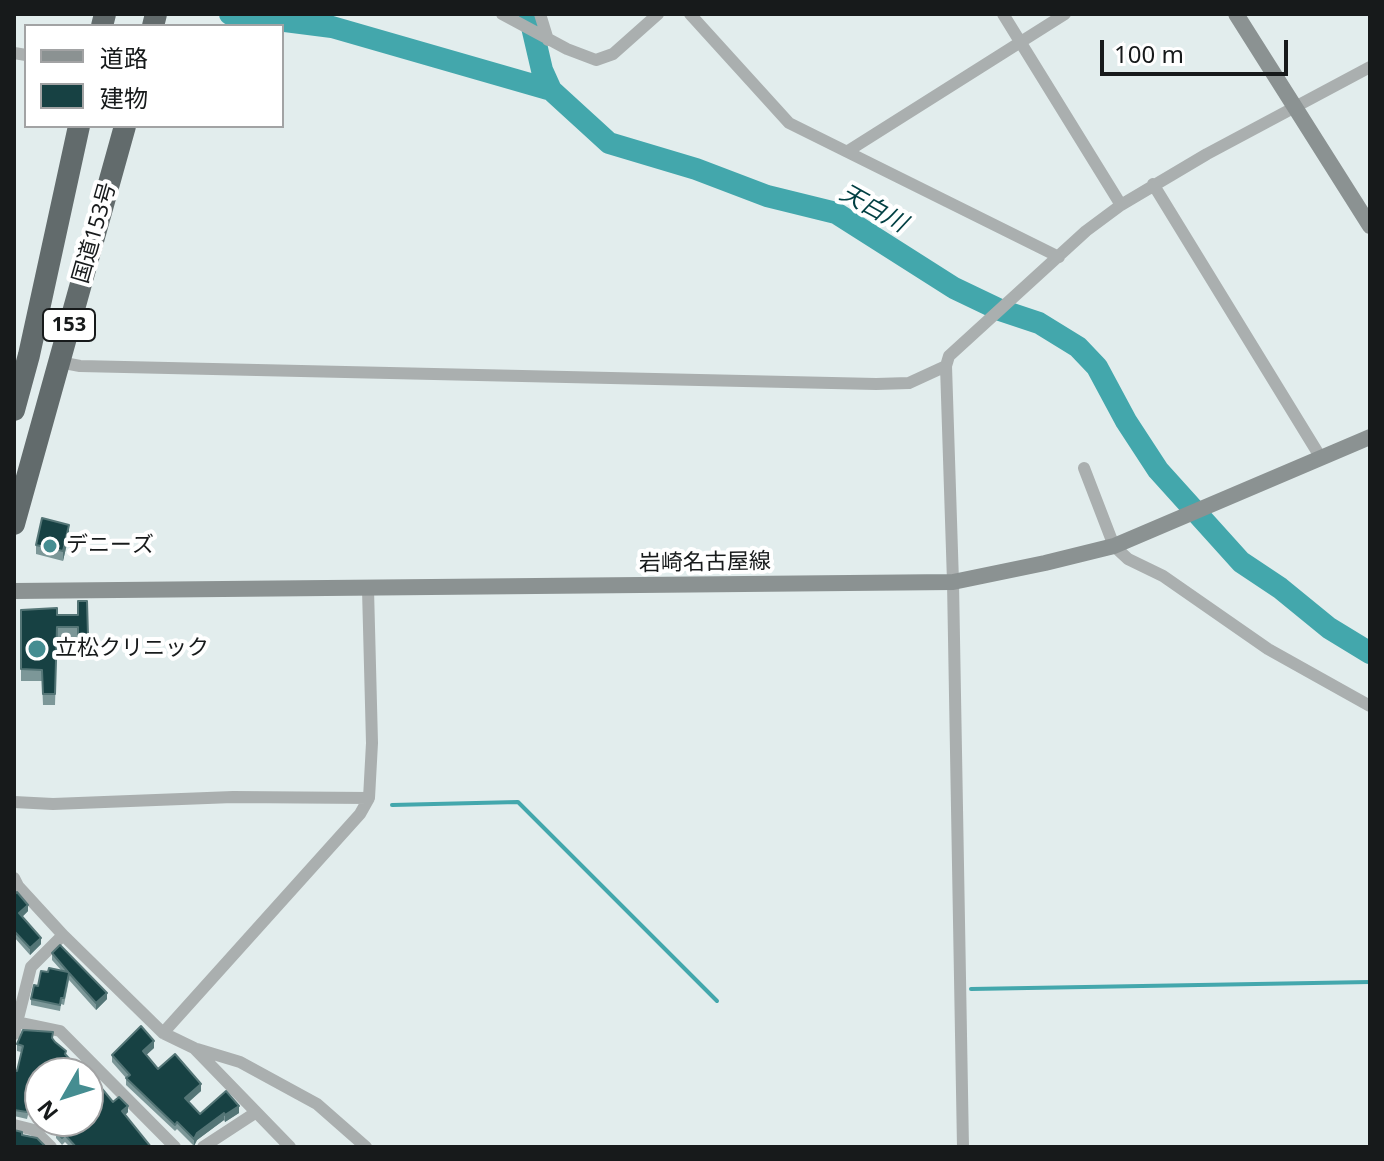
<!DOCTYPE html>
<meta charset="utf-8">
<style>
body{margin:0}
#map{position:relative;width:1384px;height:1161px;overflow:hidden;background:#e2eded;font-family:"Noto Sans","Noto Sans JP",sans-serif}
canvas{display:block}
.frame{position:absolute;inset:0;border:16px solid #171a1b;pointer-events:none}
.legend{position:absolute;left:24px;top:24px;width:260px;height:104px;box-sizing:border-box;background:#fff;border:2px solid #a2a3a4;margin:0;padding:10px 14px;list-style:none;font-size:24px;color:#171a1b}
.legend li{display:flex;align-items:center;gap:16px;height:40px}
.legend b{width:40px;border:2px solid #a2a3a4}
.north{position:absolute;left:24px;top:1057px;width:80px;height:80px;box-sizing:border-box;background:#fff;border:2px solid #a2a3a4;border-radius:50%;rotate:231deg;font-size:22px;font-weight:700;line-height:32px;text-align:center;color:#171a1b}
.north::after{content:'';display:block;margin:auto;width:28px;height:36px;background:#458d91;clip-path:polygon(50% 0,100% 100%,50% 72%,0 100%)}
.scale{position:absolute;left:1100px;top:40px;width:188px;height:36px;box-sizing:border-box;border:4px solid #171a1b;border-top:0;padding-left:10px;font-size:24px;line-height:28px;white-space:nowrap;color:#171a1b;-webkit-text-stroke:6px #fff;paint-order:stroke}
</style>
<div id="map">
<canvas width="1384" height="1161"></canvas>
<div class="frame"></div>
<ul class="legend">
<li><b style="height:10px;background:#8b9292"></b>道路</li>
<li><b style="height:22px;background:#174143"></b>建物</li>
</ul>
<div class="north">N</div>
<div class="scale">100 m</div>
</div>
<script>
const ctx = document.querySelector('canvas').getContext('2d');
ctx.lineJoin = 'round';
function strokePath(path, color, width, dash) {
  ctx.strokeStyle = color;
  ctx.lineWidth = width;
  ctx.lineCap = dash ? 'butt' : 'round';
  ctx.setLineDash(dash || []);
  ctx.stroke(path);
}
function paint(path, color) {
  ctx.fillStyle = color;
  ctx.fill(path, 'evenodd');
}
function drawText(font, color, halo, rows, align = 'center') {
  ctx.font = font + ' "Noto Sans","Noto Sans JP",sans-serif';
  ctx.lineWidth = 8;
  ctx.setLineDash([]);
  ctx.textBaseline = 'middle';
  ctx.strokeStyle = halo;
  ctx.fillStyle = color;
  for (const [text, x, y, turn = 0] of rows) {
    ctx.save();
    ctx.translate(x, y);
    ctx.rotate((+turn || 0) * Math.PI / 180);
    ctx.textAlign = isNaN(turn) ? turn : align;
    if (halo) ctx.strokeText(text, 0, 0);
    ctx.fillText(text, 0, 0);
    ctx.restore();
  }
}
const stream = new Path2D(`
 M392,805L518,802L717,1001
 M971,989L1370,982`);
const river = new Path2D(`
 M230,14L332,27L551,90L609,143L696,169L767,196L836,213L954,288L1000,310L1039,323L1078,347L1097,367L1126,421L1158,470L1241,562L1280,588L1329,628L1370,653
 M529,14L542,70L551,90`);
const street = new Path2D(`
 M502,14L567,49L596,60L613,54L658,14
 M540,14L548,40
 M690,14L789,123L1059,257
 M1003,14L1121,205
 M14,53L26,55
 M848,151L1065,14
 M1153,184L1321,458
 M59,362L80,366L876,384L909,383L946,366
 M1084,468L1114,546L1128,559L1163,576L1268,649L1370,706
 M14,802L53,804L233,797L369,798
 M14,878L18,886L63,935L163,1033L194,1048L290,1147
 M17,1022L60,1031L175,1147
 M163,1033L360,814L369,798L372,743L368,589
 M14,1034L31,967L63,935
 M197,1049L240,1062L317,1104L366,1147
 M14,1125L34,1130L51,1147
 M203,1147L255,1113
 M963,1147L953,582L946,366L949,356L1086,231L1121,205L1207,154L1370,67`);
const secondary = new Path2D(`
 M1236,14L1370,226
 M14,591L953,582L1045,563L1114,546L1370,437`);
const highway = new Path2D(`
 M102,26L105,14
 M153,26L156,14
 M14,410L29,355L79,126
 M14,524L125,126`);
const wall = new Path2D(`
 M69,535L63,561L36,554V545Z
 M87,601L88,647H78V638H57L55,705H43L42,681H21V610L57,615H78Z
 M14,895L28,911L22,917L41,944L30,955L14,937Z
 M52,953L107,999L96,1010L69,980L64,1005L61,1004L60,1011L31,1005V999L38,986L48,972L61,970L52,960Z
 M23,1030L40,1073V1106L32,1098L27,1119L14,1116V1070L17,1071L21,1052L17,1051V1044Z
 M154,1048L146,1055L158,1069L201,1091L189,1102L200,1114L239,1113L225,1122L224,1120L197,1140L194,1146L177,1129L175,1131L126,1085V1078L112,1062V1055Z
 M113,1102L128,1112L125,1115L151,1147H70L65,1142L62,1145L56,1138V1131L60,1127L54,1121H88Z`);
const shadedWall = new Path2D(`
 M69,525V535L63,561V551Z
 M28,905V911L19,920V913Z
 M41,938V944L30,955V948Z
 M107,993V999L96,1010V1003Z
 M154,1041V1048L143,1058V1051Z
 M201,1084V1091L185,1105V1098Z
 M128,1106V1112L122,1118V1111Z
 M239,1106V1113L225,1122V1115Z
 M224,1113V1120L197,1140L194,1146V1139L197,1133Z`);
const building = new Path2D(`
 M42,518L69,525L63,551L36,545Z
 M78,601H87L88,636H78V627H57L55,694H43L42,670L21,669V610L57,608V615H78Z
 M17,892L28,905L19,913L41,938L30,948L14,931V895Z
 M60,945L107,993L96,1003L69,973L64,998H61L60,1005L31,999L34,985L38,986L41,971L48,972L49,968L68,972L52,953Z
 M141,1026L154,1041L143,1051L158,1069L175,1054L201,1084L185,1098L200,1114L226,1091L239,1106L225,1115L224,1113L197,1133L194,1139L177,1122L175,1125L126,1078L130,1075L112,1055Z
 M23,1030L53,1032L52,1038L55,1042L66,1051L65,1054L82,1073H40V1100L32,1091L27,1112L14,1110V1070L17,1071L23,1046L17,1044Z
 M88,1079L91,1081L94,1079L113,1102L119,1097L128,1106L122,1111L151,1147H76L65,1135L62,1138L56,1131L63,1124L60,1121H88Z
 M14,1130L22,1132V1135L37,1138L46,1147H14Z`);
const markers = [
 [50,546,8,"#458d91"],
 [37,649,10,"#458d91"]
];
const shields = [
 [69,325,52]
];
const shieldNames = [
 ["153",69,325]
];
const streetNames = [
 ["国道153号",95,233,-74],
 ["岩崎名古屋線",705,563,-1]
];
const poiNames = [
 ["デニーズ",66,546],
 ["立松クリニック",55,649]
];
const waterNames = [
 ["天白川",873,209,29]
];
strokePath(stream, '#43a7ac', 4);
strokePath(river, '#43a7ac', 22);
strokePath(street, '#aaafaf', 12);
strokePath(secondary, '#8b9292', 16);
strokePath(highway, '#626b6c', 22);
paint(wall, '#7c9798');
paint(shadedWall, '#547576');
paint(building, '#174143');
strokePath(building, '#547576', 2);
for (const [x, y, r, color] of markers) {
  const dot = new Path2D();
  dot.arc(x, y, r, 0, 2 * Math.PI);
  ctx.fillStyle = color;
  ctx.fill(dot);
  strokePath(dot, '#fff', 3);
}
for (const [x, y, w] of shields) {
  const box = new Path2D();
  box.roundRect(x - w / 2, y - 16, w, 32, 6);
  ctx.fillStyle = '#fff';
  ctx.fill(box);
  strokePath(box, '#171a1b', 2);
}
drawText('bold 20px', '#171a1b', null, shieldNames);
drawText('22px', '#171a1b', '#fff', streetNames);
drawText('22px', '#171a1b', '#fff', poiNames, 'left');
drawText('italic 24px', '#003f42', '#fff', waterNames);
</script>
